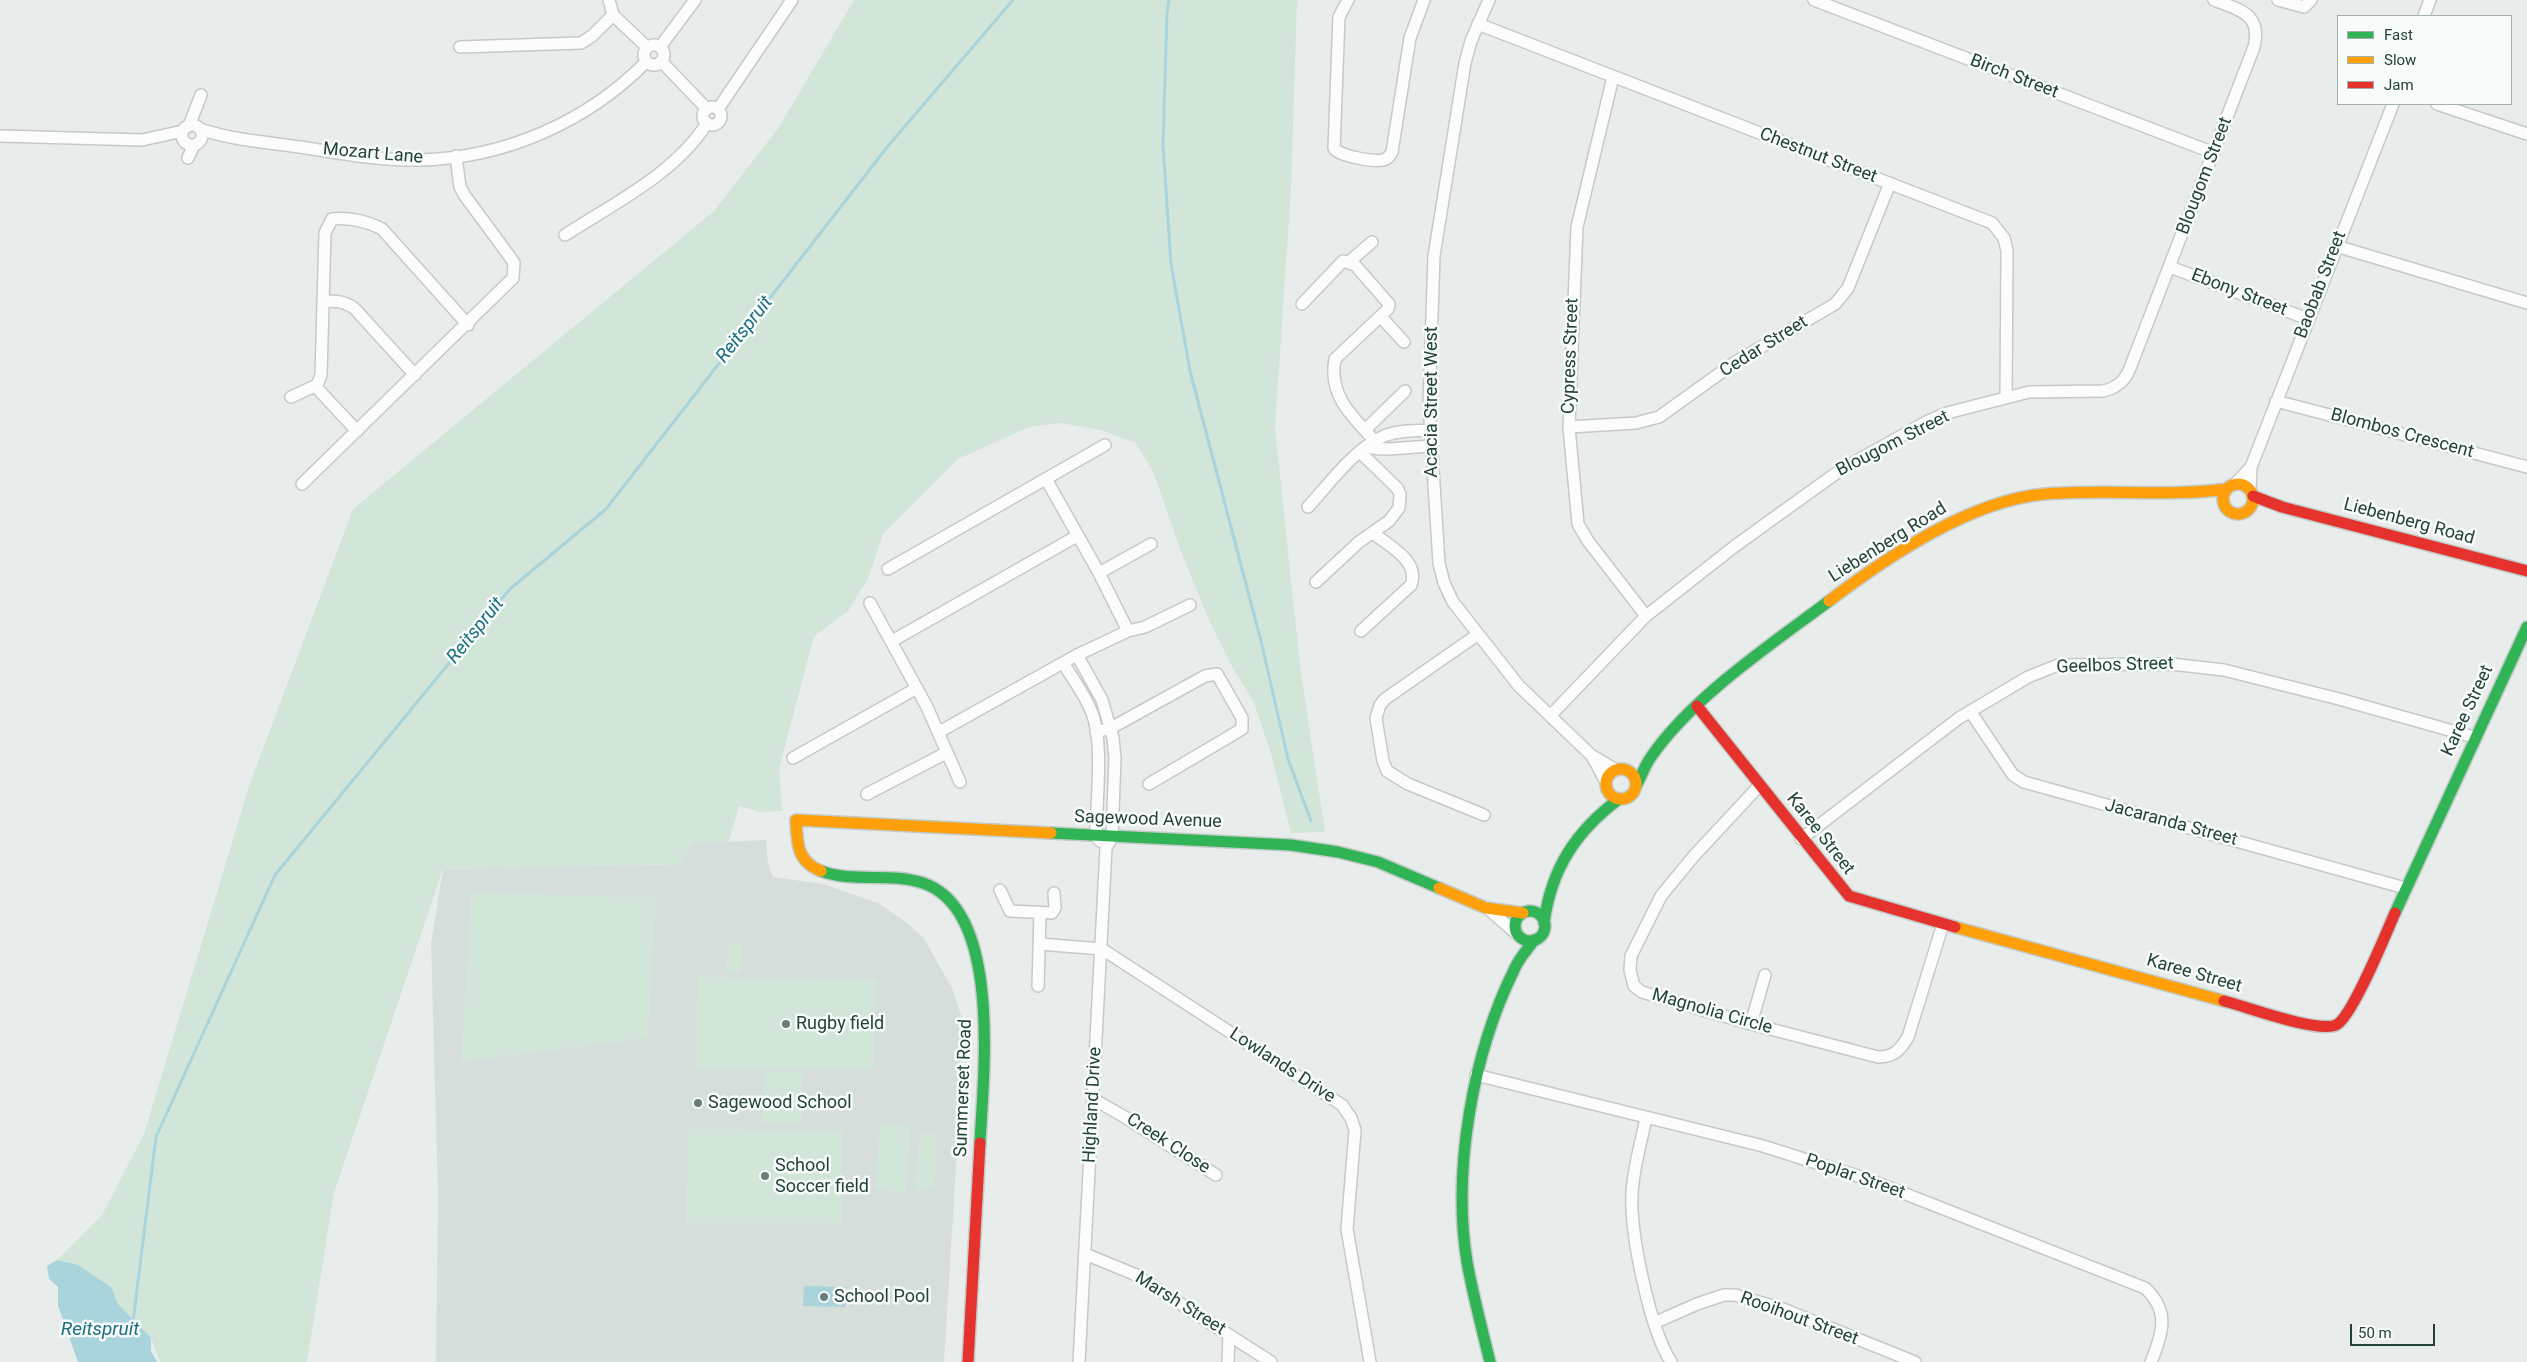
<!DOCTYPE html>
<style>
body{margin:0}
#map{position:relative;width:2527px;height:1362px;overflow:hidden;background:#e8edeb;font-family:Roboto,sans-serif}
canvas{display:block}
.legend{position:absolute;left:2337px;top:15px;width:175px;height:90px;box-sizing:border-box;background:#f7fbf9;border:1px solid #a3b1ad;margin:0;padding:6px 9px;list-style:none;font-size:15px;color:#24423a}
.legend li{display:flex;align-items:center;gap:10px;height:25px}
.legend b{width:25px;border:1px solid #a3b1ad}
.scale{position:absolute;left:2350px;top:1324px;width:85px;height:22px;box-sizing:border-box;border:2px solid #24423a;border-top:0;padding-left:6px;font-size:15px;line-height:18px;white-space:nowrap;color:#24423a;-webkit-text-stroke:4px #f7fbf9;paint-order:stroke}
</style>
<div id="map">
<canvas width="2527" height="1362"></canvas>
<ul class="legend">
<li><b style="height:6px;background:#30b455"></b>Fast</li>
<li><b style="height:6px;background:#ff9f0a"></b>Slow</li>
<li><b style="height:6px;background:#e5322d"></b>Jam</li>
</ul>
<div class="scale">50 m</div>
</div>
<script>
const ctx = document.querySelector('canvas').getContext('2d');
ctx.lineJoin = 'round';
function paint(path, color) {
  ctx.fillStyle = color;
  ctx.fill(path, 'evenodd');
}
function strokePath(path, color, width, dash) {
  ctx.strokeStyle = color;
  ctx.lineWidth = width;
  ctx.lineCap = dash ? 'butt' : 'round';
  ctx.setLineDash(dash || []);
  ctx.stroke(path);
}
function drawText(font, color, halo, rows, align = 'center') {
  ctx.font = font + ' Roboto,sans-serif';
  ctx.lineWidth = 5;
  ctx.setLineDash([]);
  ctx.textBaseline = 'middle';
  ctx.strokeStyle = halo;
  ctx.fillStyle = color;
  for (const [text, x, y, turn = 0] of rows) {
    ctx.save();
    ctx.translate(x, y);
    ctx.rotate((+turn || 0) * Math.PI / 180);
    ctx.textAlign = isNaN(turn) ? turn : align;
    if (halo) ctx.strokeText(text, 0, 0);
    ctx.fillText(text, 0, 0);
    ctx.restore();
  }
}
const built = new Path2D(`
 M766,840L768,863L773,877L823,884L878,903L902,919L923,937L952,988L962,1018V1069L944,1362H436L438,1195L431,943L443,869L680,864L693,843Z`);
const green = new Path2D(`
 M854,0H1297L1291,189L1275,427L1300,666L1325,832L1291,833L1271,754L1254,703L1230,663L1206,613L1180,549L1154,474L1136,443L1101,430L1060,423L1029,427L958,459L883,534L868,579L848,611L814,636L779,769L782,811L760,812L739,806L729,842L693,843L680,864L443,869L334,1193L307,1362H160L151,1338L57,1260L102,1215L144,1134L249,786L353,509L714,211L779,127Z
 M471,893L656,897L648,1038L461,1062Z
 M728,944H742L741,972L726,973Z
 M698,977L877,979L873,1069L695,1070Z
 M765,1072H803L801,1123H762Z
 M880,1124L911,1127L906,1192L875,1189Z
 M688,1129L842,1130V1223H686Z
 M920,1134H937L934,1189L914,1190Z`);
const water = new Path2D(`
 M57,1260L78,1265L111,1287L118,1304L151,1338V1351L157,1362H78L58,1306V1287L49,1279L47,1266Z
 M804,1286L845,1287V1307L803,1306Z`);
const stream = new Path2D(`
 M1169,0L1167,13L1163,145L1171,264L1190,371L1261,641L1288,759L1311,821
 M133,1322L156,1137L275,875L510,589L606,509L888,146L1013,0`);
const street = new Path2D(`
 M609,0L613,15L647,47
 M1348,0L1339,17L1334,148C1338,156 1374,162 1383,160C1388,159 1390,156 1392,152L1410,38L1424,0
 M1489,0L1471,41L1465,63L1434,256L1429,405L1439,563L1444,583L1453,602L1519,686L1591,755L1616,770
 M1814,0L2214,153
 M2278,0L2304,7L2311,0
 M2424,16L2430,0
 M1478,24L1992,223L2004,238L2007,251L2006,397
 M644 55a10 10 0 1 1 20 0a10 10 0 1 1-20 0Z
 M460,47L581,43L592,36L613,15
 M660,47L695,0
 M661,61L707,109
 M1613,77L1577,227L1569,427L1578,524L1588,541L1646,616
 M2437,104L2527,134
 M703 116a9 9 0 1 1 18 0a9 9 0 1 1-18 0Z
 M718,109L792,0
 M182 135a10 10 0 1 1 20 0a10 10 0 1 1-20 0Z
 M189,126L201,95
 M200,129C232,140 266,142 300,147C339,153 380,161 420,160C505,158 587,122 646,62
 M0,136L142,140L183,131
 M188,158L194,145
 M565,235C613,204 676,173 707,123
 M2336,246L2527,303
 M1349,262L1372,242
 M2170,267L2308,319
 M323,301C336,301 345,301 355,309L415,375
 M1302,304L1343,261L1355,265L1389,304L1388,309L1335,359C1328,396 1353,417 1375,441L1378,449
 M1381,317L1404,342
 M315,386L357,431
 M291,397L317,385L321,375L325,233L332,219C348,217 367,221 382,229L468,325
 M2276,401L2527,467
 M1569,427L1636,423L1659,417L1737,361L1835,304L1848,288L1890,183
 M1365,430L1405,391
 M1372,448L1389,449L1430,446
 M1046,479L1099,573L1128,631
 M302,484L513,278L514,263L510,257L465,196L460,187L456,156
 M2235,484L2251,467
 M2250,490L2251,467L2393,104
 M1308,507C1330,483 1354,449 1384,436C1397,430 1416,431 1430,430
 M888,569L1105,445
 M1099,573L1151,544
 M1316,582L1359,542L1389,521L1399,508L1400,494L1397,488L1360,452
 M870,603L927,707L960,782
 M1361,631L1411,585C1420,561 1389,546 1373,533
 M1477,635L1385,699L1380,705L1376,718L1383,761L1387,771L1408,784L1484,815
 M892,641L1077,536
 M1077,655L1102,700L1113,738L1115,758L1112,837L1106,848L1079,1362
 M1063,663C1073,679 1085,695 1092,713C1104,744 1096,802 1096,836L1100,841
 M1970,711L2013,775L2024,782L2405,888
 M1550,716L1646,616L1735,546L1842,469L1928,421L1947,413L2029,392L2103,391C2117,388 2125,381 2130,368L2254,47C2262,14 2240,10 2214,0
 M939,732L1077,655L1128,631L1145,627L1190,605
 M1096,732L1111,728L1205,676L1217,674L1242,718V729L1149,784
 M1592,756L1606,782
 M793,758L917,688
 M1759,786L1693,857L1661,896L1631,956L1630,970L1634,986L1642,992L1751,1024L1878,1057C1894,1057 1900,1050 1908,1037L1943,924
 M867,794L946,753
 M1801,839L1959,718L2028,677L2058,665L2171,664L2224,670L2339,699L2474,737
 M1000,890L1010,911L1052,913L1055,908L1054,893
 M1487,908L1516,933
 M1039,944L1102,949L1342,1105L1351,1118L1355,1130L1347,1229L1370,1362
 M1038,986L1040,913
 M1751,1024L1765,975
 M1476,1075L1763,1146L1870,1180L2145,1288C2170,1311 2163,1333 2151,1362
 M1093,1099L1123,1116L1216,1175
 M1646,1118C1641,1143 1633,1169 1632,1194C1630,1234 1650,1329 1671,1362
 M1085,1254L1134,1274L1271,1362
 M1654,1323L1697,1304L1724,1295H1735L1783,1309L1915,1362
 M1228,1362L1229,1335`);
const fast = new Path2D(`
 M1637,784C1642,775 1645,765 1651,757C1692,697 1772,644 1829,601
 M1051,833L1291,845L1338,852L1378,862L1439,888
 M821,871C853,883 890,872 923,883C1003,910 983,1078 980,1143
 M1515 926a15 15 0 1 1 30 0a15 15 0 1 1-30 0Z
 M2395,913L2527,627
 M1544,923C1551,869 1576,831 1619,799
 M1490,1362C1482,1329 1473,1295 1467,1262C1452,1169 1473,1052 1515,968C1519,958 1528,949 1534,940`);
const slow = new Path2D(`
 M2223 499a15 15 0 1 1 30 0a15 15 0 1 1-30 0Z
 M1829,601C1887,557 1971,500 2045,494C2106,489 2167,497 2227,489
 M1606 784a15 15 0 1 1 30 0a15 15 0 1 1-30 0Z
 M821,871C797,862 797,843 796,820L1051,833
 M1439,888L1486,908L1523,913
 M1955,927L2224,1001`);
const jam = new Path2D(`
 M2253,496L2282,507L2527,571
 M1697,706L1849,896L1955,927
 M2224,1001C2248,1007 2316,1033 2336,1025C2352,1018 2386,933 2395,913
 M968,1362L980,1143`);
const markers = [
 [786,1024,5,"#697e78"],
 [698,1103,5,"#697e78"],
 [765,1176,5,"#697e78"],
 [824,1297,5,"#697e78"]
];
const streetNames = [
 ["Birch Street",2014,77,21],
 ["Mozart Lane",373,154,5],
 ["Chestnut Street",1818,156,21],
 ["Blougom Street",2205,176,-69],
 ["Baobab Street",2321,285,-69],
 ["Ebony Street",2239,293,21],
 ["Cedar Street",1764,347,-32],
 ["Cypress Street",1571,356,-88],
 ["Acacia Street West",1432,402,-90],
 ["Blombos Crescent",2402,434,15],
 ["Blougom Street",1893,444,-27],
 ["Liebenberg Road",2409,522,15],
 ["Liebenberg Road",1888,543,-32],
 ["Geelbos Street",2115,666,-2],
 ["Karee Street",2468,711,-65],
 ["Sagewood Avenue",1148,820,2],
 ["Jacaranda Street",2171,823,15],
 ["Karee Street",1820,834,52],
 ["Karee Street",2194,974,16],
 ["Magnolia Circle",1712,1012,16],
 ["Lowlands Drive",1282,1066,33],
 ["Summerset Road",964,1088,-88],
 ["Highland Drive",1093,1105,-87],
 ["Creek Close",1168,1144,33],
 ["Poplar Street",1855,1177,19],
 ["Marsh Street",1180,1304,32],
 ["Rooihout Street",1799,1319,20]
];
const poiNames = [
 ["Rugby field",796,1024],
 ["Sagewood School",708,1103],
 ["School",775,1166],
 ["Soccer field",775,1187],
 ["School Pool",834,1297]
];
const waterNames = [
 ["Reitspruit",745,330,-52],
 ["Reitspruit",476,631,-51],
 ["Reitspruit",100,1330]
];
paint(built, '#d6dedb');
paint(green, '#d1e6d8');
paint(water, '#a9d4db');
strokePath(stream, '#a9d4db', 3);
strokePath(street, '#c5cac8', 14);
strokePath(fast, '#c3cbc8', 14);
strokePath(slow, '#c3cbc8', 14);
strokePath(jam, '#c3cbc8', 14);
strokePath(street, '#fcfcfc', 11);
strokePath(fast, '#30b455', 11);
strokePath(slow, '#ff9f0a', 11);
strokePath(jam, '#e5322d', 11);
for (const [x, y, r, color] of markers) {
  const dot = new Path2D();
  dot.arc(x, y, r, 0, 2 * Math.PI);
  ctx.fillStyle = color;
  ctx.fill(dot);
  strokePath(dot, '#f7fbf9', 2);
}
drawText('18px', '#24423a', '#f7fbf9', streetNames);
drawText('18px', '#24423a', '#f7fbf9', poiNames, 'left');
drawText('italic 19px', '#1c6f80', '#f7fbf9', waterNames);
</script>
